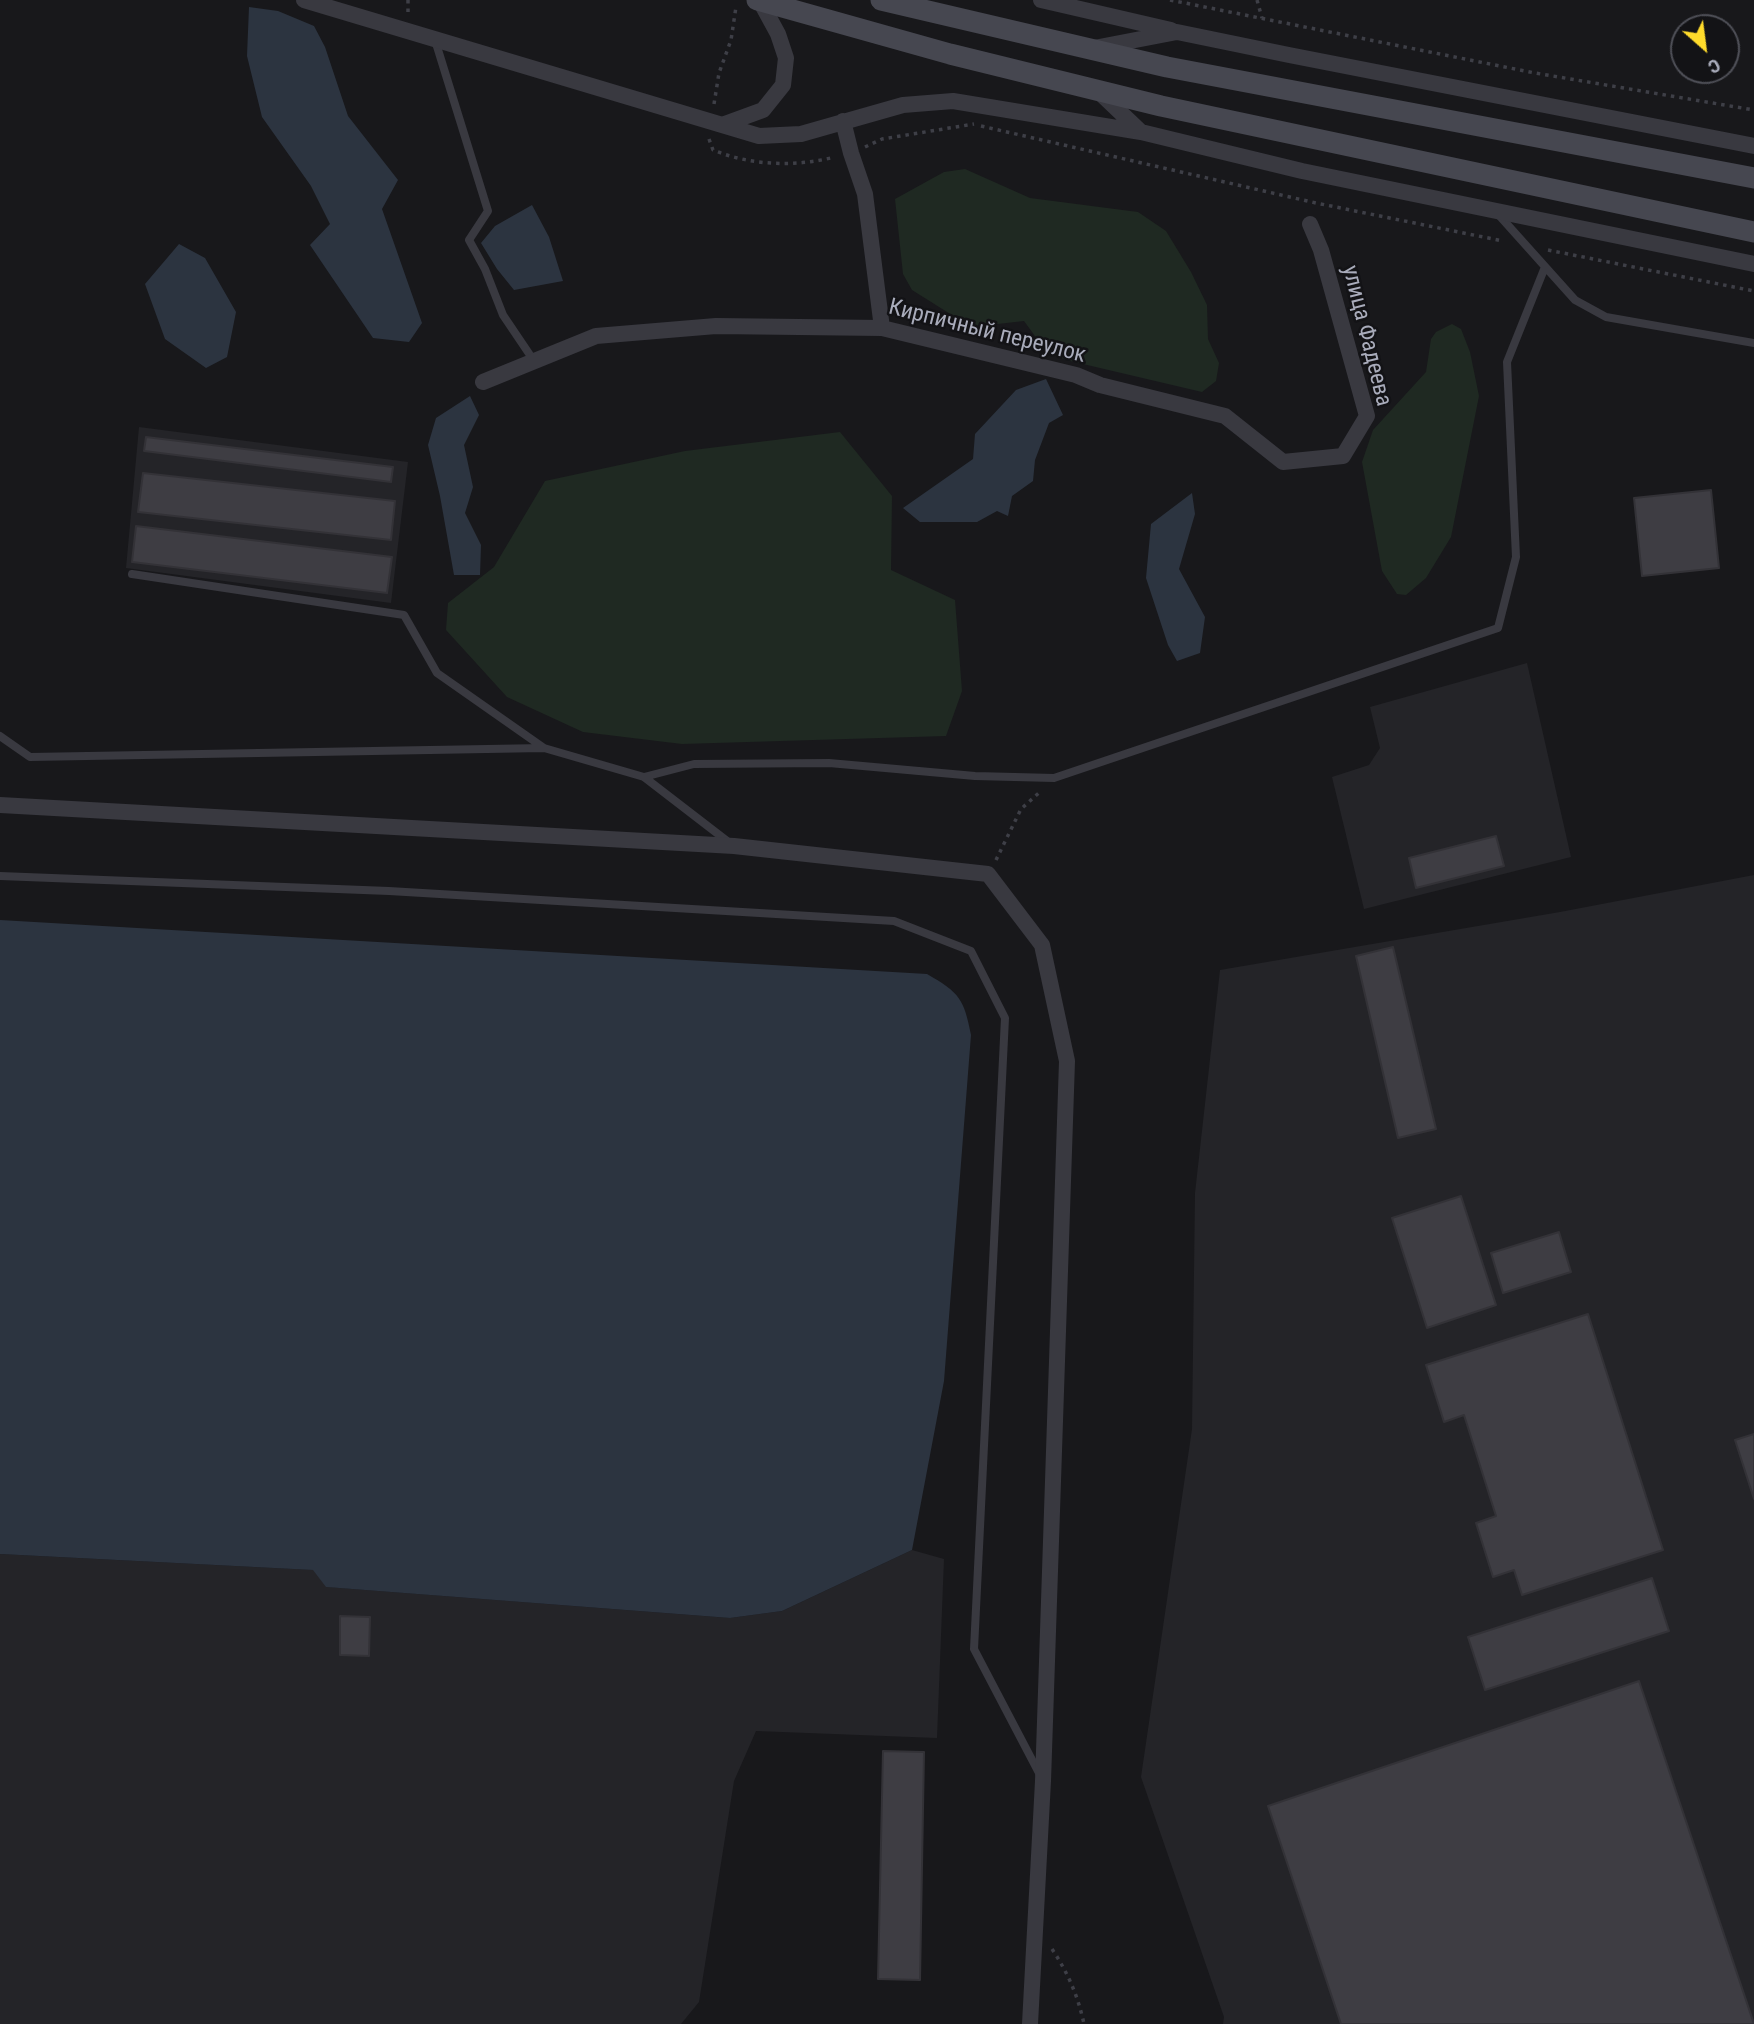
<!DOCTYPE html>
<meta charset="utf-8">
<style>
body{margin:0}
#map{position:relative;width:1754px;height:2024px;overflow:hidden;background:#18181b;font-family:"Roboto Condensed",sans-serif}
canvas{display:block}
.north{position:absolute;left:1670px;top:14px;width:70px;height:70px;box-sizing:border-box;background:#131316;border:2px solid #4f5058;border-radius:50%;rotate:152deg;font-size:19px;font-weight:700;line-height:28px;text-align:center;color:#a9acbb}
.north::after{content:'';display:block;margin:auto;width:24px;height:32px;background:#ffdb2b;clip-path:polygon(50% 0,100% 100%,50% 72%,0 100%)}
</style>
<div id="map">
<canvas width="1754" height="2024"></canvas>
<div class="north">С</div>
</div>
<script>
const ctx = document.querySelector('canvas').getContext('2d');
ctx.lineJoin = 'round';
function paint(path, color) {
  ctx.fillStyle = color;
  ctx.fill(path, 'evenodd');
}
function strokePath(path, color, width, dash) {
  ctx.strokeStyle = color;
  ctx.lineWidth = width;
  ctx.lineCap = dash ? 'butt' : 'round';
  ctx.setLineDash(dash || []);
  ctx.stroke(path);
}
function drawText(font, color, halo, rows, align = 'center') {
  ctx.font = font + ' "Roboto Condensed",sans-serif';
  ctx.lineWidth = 5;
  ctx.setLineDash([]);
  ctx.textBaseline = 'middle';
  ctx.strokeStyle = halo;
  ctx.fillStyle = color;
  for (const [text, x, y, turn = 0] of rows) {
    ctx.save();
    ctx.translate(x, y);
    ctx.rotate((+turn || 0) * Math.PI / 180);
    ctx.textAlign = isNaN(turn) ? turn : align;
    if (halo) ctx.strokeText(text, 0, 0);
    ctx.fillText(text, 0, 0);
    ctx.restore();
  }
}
const built = new Path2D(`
 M139,427L408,462L391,603L126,568Z
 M1527,663L1571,857L1364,909L1332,777L1369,765L1380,748L1370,707Z
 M1754,875V2024H1223L1224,2017L1141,1777L1192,1429L1195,1193L1220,970L1560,912Z
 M912,1550L944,1559L937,1738L756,1731L734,1781L699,2002L681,2024H0V1554L314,1570L327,1587L730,1618L782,1611Z`);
const green = new Path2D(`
 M965,169L1030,198L1138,212L1166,231L1191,272L1207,305L1208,339L1219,363L1216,381L1202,392L1066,360L1046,351L1024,321L971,327L912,290L903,274L895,199L944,172Z
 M1452,324L1461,329L1470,352L1479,396L1451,537L1426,578L1406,595L1397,594L1382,571L1362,462L1373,430L1426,372L1431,339L1436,332Z
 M840,432L892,496L891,570L955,600L962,691L946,736L682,744L583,732L507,697L446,630L448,603L494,567L545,481L685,451Z`);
const water = new Path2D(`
 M249,7L278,11L314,26L325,47L348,116L398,180L382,209L422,323L409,342L373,338L310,245L330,224L311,186L262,117L247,56Z
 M532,205L549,237L563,281L514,290L497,269L481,243L495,226Z
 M179,244L205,258L236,312L227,357L206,368L165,339L145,284Z
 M1046,379L1063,415L1049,423L1035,460L1033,481L1012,496L1008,516L997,511L977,522H920L903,508L973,459L975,434L1016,390Z
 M470,396L479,415L464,445L473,487L465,513L481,545L480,575H454L440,496L428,445L436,418Z
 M1192,493L1195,514L1179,569L1205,617L1200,653L1177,661L1168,645L1146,578L1151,524Z
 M0,920L927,974C960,993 964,999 971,1035L944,1381L912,1550L782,1611L730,1618L326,1587L313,1570L0,1554Z`);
const building = new Path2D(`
 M146,437L393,467L391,482L144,451Z
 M143,473L395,501L391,540L138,512Z
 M1711,490L1719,568L1642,576L1634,498Z
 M136,526L392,557L387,593L132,562Z
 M1496,836L1504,866L1416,888L1409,858Z
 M1393,947L1436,1129L1398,1138L1356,956Z
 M1461,1196L1496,1305L1427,1328L1392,1218Z
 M1559,1232L1571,1272L1503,1293L1491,1253Z
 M1588,1314L1663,1550L1522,1595L1514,1570L1493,1577L1476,1523L1496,1516L1464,1415L1444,1422L1426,1365Z
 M1754,1434V1499L1735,1440Z
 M1652,1578L1669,1631L1485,1690L1468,1637Z
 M340,1616L370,1617L369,1656L340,1655Z
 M1639,1681L1754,2024H1341L1268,1806Z
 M883,1751L924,1752L920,1980L878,1979Z`);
const path = new Path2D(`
 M408,0V13
 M1170,0L1535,73L1754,110
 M1257,0L1262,18
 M714,104L719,73L731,40L736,7
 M981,126L1316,203L1503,241
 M709,139L713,150C752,166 795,167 835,157
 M865,147L882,139L974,124
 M1548,250L1754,291
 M996,860L1021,809L1041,791
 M1052,1949C1068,1973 1078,1996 1084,2024`);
const lane = new Path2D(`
 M435,40L488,211L469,240L485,269L503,315L534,361
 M1497,213L1575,300L1606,317L1754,343
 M132,574L404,615L437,673L544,748L644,777L731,844
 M0,736L30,757L544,748
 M644,777L694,764L829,763L975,776L1054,778L1498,628L1516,557L1507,362L1545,267
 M0,876L389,891L894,921L971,951L1005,1018L974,1649L1040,1775`);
const street = new Path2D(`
 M304,0L759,136L801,134L903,105L953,101L1141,132L1302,171L1754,264
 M1041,0L1171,30
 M1094,48L1177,32L1289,55L1754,146
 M1097,90L1141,132
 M843,121L851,153L865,194L882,328
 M722,125L763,110L783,85L786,58L778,34L760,1
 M483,382L596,336L716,326L882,328L1076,375L1100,385L1225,416L1283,462L1343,456L1367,416L1321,250L1310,224
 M0,805L734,846L988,874L1042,945L1067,1061L1043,1781L1030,2024`);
const secondary = new Path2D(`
 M757,0L950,54L1161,106L1754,232
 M881,0L1167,67L1754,178`);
const streetNames = [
 ["Кирпичный переулок",987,332,14],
 ["улица Фадеева",1366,336,76]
];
paint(built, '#242428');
paint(green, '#1f2922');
paint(water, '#2c3440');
paint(building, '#3e3d43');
strokePath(building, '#333237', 2);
strokePath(path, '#3e3f47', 3.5, [3.5, 5]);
strokePath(lane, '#393940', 8);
strokePath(street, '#393940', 16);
strokePath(secondary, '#464750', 21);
drawText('23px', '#a9acbb', '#131316', streetNames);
</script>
